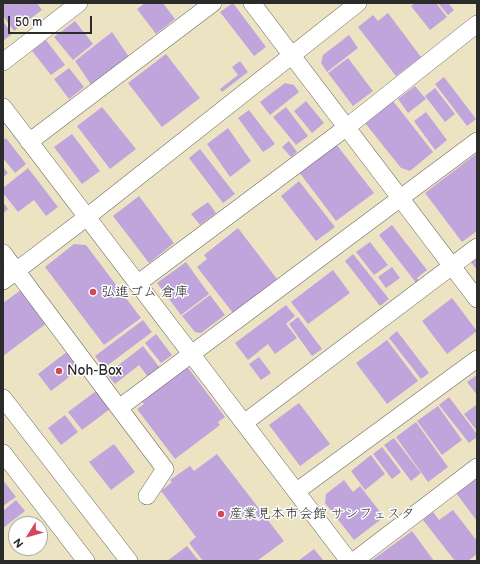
<!DOCTYPE html>
<meta charset="utf-8">
<style>
body{margin:0}
#map{position:relative;width:480px;height:564px;overflow:hidden;background:#ece3c3;font-family:"Balsamiq Sans",sans-serif}
canvas{display:block}
.frame{position:absolute;inset:0;border:4px solid #2b2b2b;pointer-events:none}
.north{position:absolute;left:8px;top:516px;width:40px;height:40px;box-sizing:border-box;background:#fff;border:1px solid #aaa;border-radius:50%;rotate:233deg;font-size:11px;font-weight:700;line-height:16px;text-align:center;color:#2b2b2b}
.north::after{content:'';display:block;margin:auto;width:14px;height:18px;background:#d1495b;clip-path:polygon(50% 0,100% 100%,50% 72%,0 100%)}
.scale{position:absolute;left:8px;top:16px;width:84px;height:18px;box-sizing:border-box;border:2px solid #2b2b2b;border-top:0;padding-left:5px;font-size:12px;line-height:14px;white-space:nowrap;color:#2b2b2b;-webkit-text-stroke:3px #fff;paint-order:stroke}
</style>
<div id="map">
<canvas width="480" height="564"></canvas>
<div class="frame"></div>
<div class="north">N</div>
<div class="scale">50 m</div>
</div>
<script>
const ctx = document.querySelector('canvas').getContext('2d');
ctx.lineJoin = 'round';
function paint(path, color) {
  ctx.fillStyle = color;
  ctx.fill(path, 'evenodd');
}
function strokePath(path, color, width, dash) {
  ctx.strokeStyle = color;
  ctx.lineWidth = width;
  ctx.lineCap = dash ? 'butt' : 'round';
  ctx.setLineDash(dash || []);
  ctx.stroke(path);
}
function drawText(font, color, halo, rows, align = 'center') {
  ctx.font = font + ' "Balsamiq Sans","Klee One",sans-serif';
  ctx.lineWidth = 3;
  ctx.setLineDash([]);
  ctx.textBaseline = 'middle';
  ctx.strokeStyle = halo;
  ctx.fillStyle = color;
  for (const [text, x, y, turn = 0] of rows) {
    ctx.save();
    ctx.translate(x, y);
    ctx.rotate((+turn || 0) * Math.PI / 180);
    ctx.textAlign = isNaN(turn) ? turn : align;
    if (halo) ctx.strokeText(text, 0, 0);
    ctx.fillText(text, 0, 0);
    ctx.restore();
  }
}
const building = new Path2D(`
 M3,3H37L42,10L14,31L3,16Z
 M145,3H163L175,19L156,34L137,9Z
 M233,3L266,47L254,56L220,12Z
 M415,3H436L447,17L430,30L411,6Z
 M438,3H448L454,10L448,15Z
 M388,13L421,57L396,76L358,27L373,15L378,21Z
 M3,21L12,34L3,41Z
 M75,21L93,44L73,60L54,37Z
 M112,32L129,57L92,86L75,61Z
 M349,35L358,48L327,72L321,63L323,55Z
 M46,40L65,65L51,75L32,51Z
 M166,54L200,98L162,127L128,83Z
 M348,58L373,91L353,106L328,73Z
 M240,61L248,72L222,92L220,89L238,75L232,67Z
 M69,68L84,87L69,99L54,79Z
 M444,77L476,119L467,126L435,84Z
 M285,83L294,85L299,92L270,115L260,102Z
 M415,86L426,99L408,113L398,99Z
 M435,88L455,114L445,122L425,96Z
 M306,101L324,123L312,133L294,111Z
 M393,101L433,152L410,171L401,168L365,123Z
 M102,107L136,149L110,169L77,126Z
 M286,107L308,136L296,145L273,117Z
 M249,110L275,144L263,152L238,118Z
 M426,112L447,140L435,150L414,121Z
 M228,128L251,161L230,177L207,144Z
 M72,134L100,171L82,184L54,147Z
 M6,138L26,164L15,173L3,158V140Z
 M289,141L297,152L291,157L282,147Z
 M336,144L374,193L336,221L299,172Z
 M200,149L235,194L223,203L189,158Z
 M476,154L477,231L462,242L425,193Z
 M3,167L8,173L3,177Z
 M28,168L58,207L46,216L34,200L18,212L3,193V188Z
 M299,181L335,227L316,241L281,196Z
 M139,196L174,243L149,263L113,216Z
 M3,202L8,209L3,213Z
 M208,202L216,213L200,225L191,214Z
 M392,225L427,270L417,278L420,282L417,284L379,235Z
 M238,228L277,279L233,313L197,267L207,259L204,255Z
 M370,242L388,265L374,275L356,252Z
 M74,244L86,245L141,318L104,345L45,267Z
 M353,254L389,299L380,306L345,261Z
 M477,258V270L471,262Z
 M186,262L209,294L181,315L157,283Z
 M392,267L400,278L386,288L378,277Z
 M333,270L350,293L308,324L291,302Z
 M21,290L47,323L3,356V303Z
 M210,295L225,315L201,333L195,332L182,316Z
 M452,298L477,331L447,354L422,321Z
 M286,305L295,316L286,324L297,338L275,354L268,344L248,360L235,343Z
 M298,317L322,349L312,356L289,324Z
 M143,320L152,332L104,368L95,356Z
 M397,331L429,373L421,379L389,338Z
 M156,334L172,355L161,363L145,343Z
 M387,340L418,381L387,404L356,363Z
 M143,346L160,368L148,377L139,365L115,384L107,374Z
 M68,351L81,368L51,391L38,374Z
 M259,357L271,373L261,380L249,364Z
 M186,365L225,417L218,422L220,425L175,459L137,409L144,404L140,400Z
 M477,375V395L467,382Z
 M96,391L110,409L82,430L68,412Z
 M449,397L477,434V437L469,443L439,405Z
 M299,403L330,444L300,466L269,425Z
 M476,405L477,407V431L464,414Z
 M438,406L462,440L442,455L417,421Z
 M65,415L78,432L61,445L48,428Z
 M416,422L448,467L428,482L396,437Z
 M394,438L421,473L411,481L384,445Z
 M114,444L135,472L111,490L89,462Z
 M382,447L401,472L392,479L373,454Z
 M217,454L284,541L257,561H203L189,543L196,537L161,491L172,482L170,480L190,466L194,471Z
 M371,455L385,474L365,490L351,471Z
 M476,479L477,481V521L456,493Z
 M3,480L16,497L3,506Z
 M344,480L353,492L360,486L384,517L354,540L325,503L326,494Z
 M16,500L25,511L3,528V511Z
 M453,510L477,541V554L468,561H455L423,520L433,512L439,520Z
 M412,531L434,561H371Z
 M187,546L199,561H167Z
 M314,549L324,561H298Z`);
const minor = new Path2D(`
 M252,3L477,299
 M3,62L79,3
 M3,107L349,561
 M29,142L213,3
 M3,253L119,408L477,141
 M3,281L87,217L358,3
 M137,284L347,127L477,24
 M3,398L129,561
 M119,408L165,469L147,496
 M244,423L477,247
 M3,453L86,561
 M297,491L477,359
 M354,561L477,467`);
const markers = [
 [93,292,4,"#d1495b"],
 [59,371,4,"#d1495b"],
 [221,514,4,"#d1495b"]
];
const poiNames = [
 ["弘進ゴム 倉庫",101,292],
 ["Noh-Box",67,371],
 ["産業見本市会館 サンフェスタ",229,514]
];
paint(building, '#c0a5dc');
strokePath(minor, '#6f6b60', 18);
strokePath(minor, '#fff', 17);
for (const [x, y, r, color] of markers) {
  const dot = new Path2D();
  dot.arc(x, y, r, 0, 2 * Math.PI);
  ctx.fillStyle = color;
  ctx.fill(dot);
  strokePath(dot, '#fff', 1.5);
}
drawText('14px', '#2b2b2b', '#fff', poiNames, 'left');
</script>
